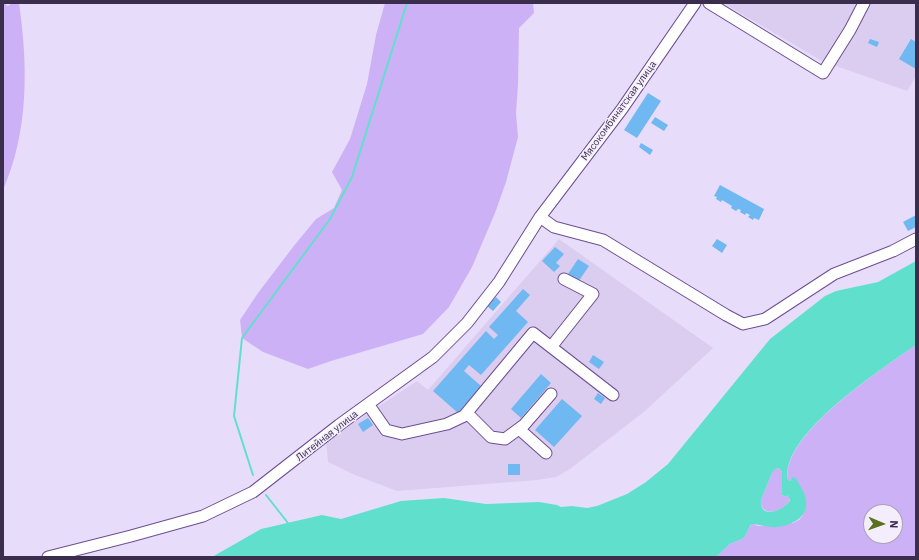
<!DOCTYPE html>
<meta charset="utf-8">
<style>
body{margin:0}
#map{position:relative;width:919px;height:560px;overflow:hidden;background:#e8dcfb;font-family:"IBM Plex Sans",sans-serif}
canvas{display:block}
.frame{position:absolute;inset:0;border:4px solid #3b2e4c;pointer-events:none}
.north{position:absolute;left:863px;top:504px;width:40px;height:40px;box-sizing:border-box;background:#f3edfc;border:1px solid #a9a1b6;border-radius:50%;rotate:92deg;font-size:11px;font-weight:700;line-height:16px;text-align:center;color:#3b2e4c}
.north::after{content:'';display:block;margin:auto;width:14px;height:18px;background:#5b6f1f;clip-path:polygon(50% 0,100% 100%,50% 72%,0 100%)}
</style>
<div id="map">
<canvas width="919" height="560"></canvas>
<div class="frame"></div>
<div class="north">N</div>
</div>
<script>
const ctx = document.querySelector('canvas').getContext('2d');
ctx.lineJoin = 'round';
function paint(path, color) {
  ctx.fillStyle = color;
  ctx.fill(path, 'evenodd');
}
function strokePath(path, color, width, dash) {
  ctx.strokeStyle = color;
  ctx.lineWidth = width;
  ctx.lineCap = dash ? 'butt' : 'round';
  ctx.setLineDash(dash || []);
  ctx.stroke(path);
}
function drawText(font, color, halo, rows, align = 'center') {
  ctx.font = font + ' "IBM Plex Sans",sans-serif';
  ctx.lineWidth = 3;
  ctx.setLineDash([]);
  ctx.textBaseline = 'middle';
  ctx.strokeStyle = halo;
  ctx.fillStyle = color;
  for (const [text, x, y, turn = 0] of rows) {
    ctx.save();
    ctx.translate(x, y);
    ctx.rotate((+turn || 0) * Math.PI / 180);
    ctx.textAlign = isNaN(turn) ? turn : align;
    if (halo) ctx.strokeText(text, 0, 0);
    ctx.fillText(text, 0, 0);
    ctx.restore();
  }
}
const built = new Path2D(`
 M723,3H916V76L907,91L822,61Z
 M559,239L713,348L645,411L570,469L556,477L537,480L397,491L355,475L328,462L326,442L352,424L417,381L428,390Z`);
const green = new Path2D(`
 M3,3H5L7,6L10,5V3H19C28,65 29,131 3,190Z
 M385,3H533L534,13L519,28L518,84L516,113L518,137L506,182L495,213L472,267L449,307L423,334L331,361L308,369L263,352L242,338L240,320L258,293L293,247L316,219L334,208L342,190L332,172L350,139L367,84L376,35Z
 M916,345V557H716L730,544L744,538L751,524H753L758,526L793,523L799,520L803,515L791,481L788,480C780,435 883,368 916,345ZM871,512H895V536H871Z
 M777,468L780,469L782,472V495L786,497L788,495L790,496C790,511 759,520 761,500L772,473L774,469Z`);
const water = new Path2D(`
 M916,261V345C883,368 779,435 788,480L791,481L792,477L796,478C799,485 805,492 806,500C809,517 792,525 778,527C769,528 759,524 751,524L744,538L730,544L716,557H212L261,529L322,515L341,519L401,501L444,498L486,504L539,502L557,505L561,507L572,506L587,508L597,506L627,494L646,482L668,464L770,339L825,296L836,291L878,282ZM777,468L780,469L782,472V495L786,497L788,495L790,500C784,511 759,520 761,500L772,473L774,470Z`);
const stream = new Path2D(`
 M253,475L234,416L242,338L330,219L352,177L407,3
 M266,495L288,523`);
const building = new Path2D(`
 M870,39L879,42L877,47L868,43Z
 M911,39L916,42V69L899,59Z
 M648,93L661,101L637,138L624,130Z
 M655,117L668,125L664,131L651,123Z
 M641,143L653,150L650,155L639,147Z
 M720,185L764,209L759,220L754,218L753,220L748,217L750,215L746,213L745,215L740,212L741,210L738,209L736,211L731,208L732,206L722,200L721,202L716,199L717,197L714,196Z
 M916,215V227L908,231L903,222Z
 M717,239L727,245L722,253L712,246Z
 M555,247L564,254L556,263L560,266L554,272L542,261Z
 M578,259L589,266L578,282L568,274Z
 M523,289L530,295L516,311L528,322L481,375L469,365L464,371L481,386L458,413L433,391L486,331L494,339L498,335L489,327Z
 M496,297L501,302L493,311L487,306Z
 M593,355L604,362L599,369L589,362Z
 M541,374L551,383L521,418L511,409Z
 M598,393L605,398L601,404L594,399Z
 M562,399L582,416L554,447L535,430Z
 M368,418L373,425L363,432L358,424Z
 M508,464H520V475H508Z`);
const minor = new Path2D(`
 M709,3L823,73L850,30L864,3
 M540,217L554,227L603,240L726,315L743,324L765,319L834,274L893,251L916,239
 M551,347L593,294L564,279
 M368,404L386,430L402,434L447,424L464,416L533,333L613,395
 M467,413L491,437L505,439L524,425L551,394
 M519,429L546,453
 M48,557L131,536L203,516L253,492L339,425L433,357L467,323L499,282L540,217L622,109L695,3`);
const streetNames = [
 ["Мясокомбинатская улица",619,111,-54],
 ["Литейная улица",327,436,-38]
];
paint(built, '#dacdef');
paint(green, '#cdb1f6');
paint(water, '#61dfcd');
strokePath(stream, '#61dfcd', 2);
paint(building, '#6fb8f1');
strokePath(minor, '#6c4e92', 13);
strokePath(minor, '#fff', 11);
drawText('10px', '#3b2e4c', '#f3edfc', streetNames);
</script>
